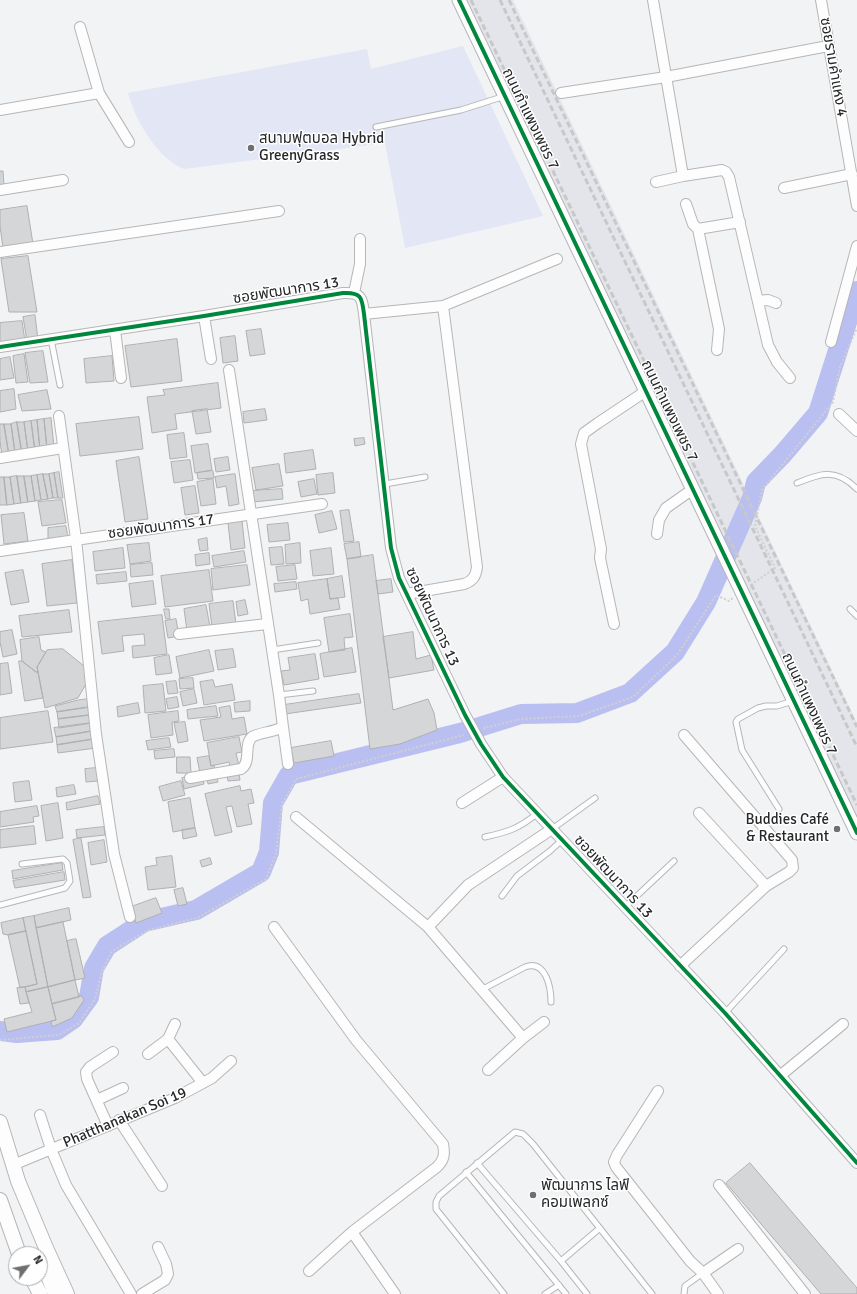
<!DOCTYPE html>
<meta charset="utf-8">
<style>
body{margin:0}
#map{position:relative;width:857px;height:1294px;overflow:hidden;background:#f2f3f4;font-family:Signika,sans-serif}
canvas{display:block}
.north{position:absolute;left:8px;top:1246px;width:40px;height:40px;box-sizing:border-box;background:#fff;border:1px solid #a9a9a9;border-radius:50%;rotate:58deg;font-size:11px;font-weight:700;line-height:16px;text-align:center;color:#272829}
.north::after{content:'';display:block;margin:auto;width:14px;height:18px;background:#6e6f70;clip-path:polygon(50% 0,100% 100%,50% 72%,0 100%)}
</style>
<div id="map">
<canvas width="857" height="1294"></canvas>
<div class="north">N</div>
</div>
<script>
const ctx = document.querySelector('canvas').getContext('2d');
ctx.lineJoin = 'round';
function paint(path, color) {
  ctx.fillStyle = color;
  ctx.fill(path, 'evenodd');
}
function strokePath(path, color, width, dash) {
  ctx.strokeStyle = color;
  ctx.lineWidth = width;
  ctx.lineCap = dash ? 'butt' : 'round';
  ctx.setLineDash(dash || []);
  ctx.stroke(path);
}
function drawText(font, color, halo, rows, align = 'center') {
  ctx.font = font + ' Signika,"Noto Sans Thai",sans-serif';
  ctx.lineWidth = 3;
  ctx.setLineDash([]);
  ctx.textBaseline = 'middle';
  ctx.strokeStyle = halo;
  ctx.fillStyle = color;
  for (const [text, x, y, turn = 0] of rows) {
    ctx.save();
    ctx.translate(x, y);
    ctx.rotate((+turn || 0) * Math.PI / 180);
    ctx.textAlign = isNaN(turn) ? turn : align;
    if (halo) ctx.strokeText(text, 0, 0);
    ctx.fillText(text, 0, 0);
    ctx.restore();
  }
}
const built = new Path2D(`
 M464,0H513L857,723V831Z`);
const green = new Path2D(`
 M463,46L543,216L405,248L385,143L184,169C157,158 135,120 128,93L367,49L371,69Z`);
const river = new Path2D(`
 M0,1031L17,1033L57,1030L73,1019L89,997L94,968L107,946L144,922L196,910L261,872L269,852L273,803L289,775L460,733L521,714L577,713L630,693L675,652L706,602L752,498L756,482L783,454L818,413L857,291`);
const building = new Path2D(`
 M0,171H3L4,186H0Z
 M27,206L33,244L3,248L0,226V210Z
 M28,256L37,312H9L1,259Z
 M35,315L38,340L27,341L23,317Z
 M22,321L25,341L0,344V323Z
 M261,329L265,354L250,356L246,331Z
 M235,336L238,361L223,363L220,338Z
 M177,339L182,381L131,387L125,346Z
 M43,351L48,382L30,383L25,353Z
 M24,354L28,382L16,383L13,356Z
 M112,356L114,381L86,383L84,359Z
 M10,357L14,378L0,380V359Z
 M218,383L221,408L175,414L177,429L152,433L147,397L165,395L163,390Z
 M14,389L16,409L0,412V391Z
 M47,390L51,409L22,411L18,395Z
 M207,409L211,432L196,434L192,411Z
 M265,409L267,420L244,423L243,412Z
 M139,417L143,449L80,456L76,424Z
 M51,418L54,447L47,449L44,419Z
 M44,419L47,449L40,450L37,420Z
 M37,420L40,450L35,451L31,421Z
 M31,421L35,451L28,452L24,422Z
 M17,422L22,453H15L11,424Z
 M17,422H24L28,452L22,453Z
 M0,424H4L9,455L2,456L0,441Z
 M4,424H11L15,453L9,454Z
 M184,433L187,457L170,459L167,435Z
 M364,438L365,444L355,446L354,439Z
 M208,444L212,470L195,473L191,446Z
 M313,450L316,469L286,473L284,454Z
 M139,457L148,519L125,522L116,461Z
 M228,457L230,470L216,472L214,459Z
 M190,460L193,480L174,483L171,462Z
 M279,464L283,486L256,490L252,468Z
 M213,471L214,478L198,479L197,473Z
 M59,472L63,498H58L54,473Z
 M54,473L58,498H53L49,474Z
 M333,473L335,493L318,495L316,475Z
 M43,474L48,499L41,500L37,475Z
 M43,474H49L53,498L48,499Z
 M235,474L239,504L229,506L226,486L217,488L215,477Z
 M37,475L41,500L35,501L31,476Z
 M17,476L21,503L14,504L10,477Z
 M17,476H24L28,502L21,503Z
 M24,476H31L35,501L28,502Z
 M0,477H4L7,505H0Z
 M4,477H10L14,504L7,505Z
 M213,479L216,504L201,506L197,482Z
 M314,479L317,494L301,497L298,482Z
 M195,486L199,513L185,515L181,488Z
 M282,489L283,499L253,502L252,491Z
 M62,500L66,523L42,526L38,502Z
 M349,510L354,541L344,542L340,511Z
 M332,511L337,529L319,533L315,515Z
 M24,513L28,541L4,544L1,515Z
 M242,521L245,548L231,550L228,523Z
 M288,523L290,540L269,542L267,525Z
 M66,526L68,538L48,539V528Z
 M207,538L208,550L200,551L198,540Z
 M359,542L361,557L347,559L344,544Z
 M149,543L151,561L130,564L127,545Z
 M300,543L301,563L286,564L285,545Z
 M282,547L284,564L271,565L269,548Z
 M123,548L125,568L95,571L93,552Z
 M331,548L334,574L313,576L310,551Z
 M244,551L246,562L214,567L212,556Z
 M209,553L210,564L196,566L195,555Z
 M373,555L393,710L428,699L434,713L437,730L400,744L370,749L347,559Z
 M72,560L77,603L47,606L42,564Z
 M152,563L153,575L131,577L130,565Z
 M247,565L250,585L213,590L211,569Z
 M295,565L297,579L278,581L276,567Z
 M23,570L29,602L11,605L5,573Z
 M209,570L213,601L165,607L161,576Z
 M126,572L127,581L97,584L96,575Z
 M342,576L345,597L330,599L327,579Z
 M327,579L330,599L338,598L340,609L310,614L308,599L301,601L298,583Z
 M391,579L393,592L378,594L376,581Z
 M153,581L156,604L132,607L129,584Z
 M296,582L297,589L275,592L274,584Z
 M245,600L248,614L238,616L236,602Z
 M233,601L236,624L212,627L209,604Z
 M206,605L210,627L187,631L184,609Z
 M164,609H169L170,619H166Z
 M69,610L72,632L22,637L19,616Z
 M350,614L353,637L344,638L345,650L329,652L324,618Z
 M162,615L167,654L133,658L132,646L145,645L144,634L122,636L124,651L102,654L98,622Z
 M176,619L179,636L168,638L165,621Z
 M12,630L17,654L3,657L0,642V632Z
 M413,632L416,659L431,655L434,670L389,678L383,637Z
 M39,637L41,650L46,652L37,667L38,672H36L22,661L20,640Z
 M352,648L356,672L324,677L320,654Z
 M63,649L84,666L87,682L78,698L45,708L37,667L47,650Z
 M233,649L236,667L218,670L215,651Z
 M209,650L214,671L180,678L176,657Z
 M315,654L319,679L284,685L281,671L290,670L288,658Z
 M169,655L172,673L156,675L154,658Z
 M19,661H22L36,672H38L43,698L25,701Z
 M8,663L12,693L0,695V664Z
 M193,678L194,688L180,689L179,679Z
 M213,680L215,687L232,684L235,700L204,705L200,682Z
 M176,681L178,693L168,694L166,682Z
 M163,684L166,711L145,713L143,686Z
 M194,689L197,703L183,706L180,692Z
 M359,694L361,703L285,714L284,705Z
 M177,697L179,707L168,709L166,699Z
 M89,699L90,707L57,712L55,706L78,700Z
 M250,701V711L235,712L234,703Z
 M138,703L140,713L118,717L117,707Z
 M216,706L218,716L188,719L187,710Z
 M230,706L232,719L244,717L247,734L204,741L200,720L221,717L219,708Z
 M90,707L91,715L58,719L57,712Z
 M48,711L53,742L0,749V718Z
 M178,711L179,721L172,722L173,735L151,738L148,715Z
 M91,715L92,723L59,728L58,719Z
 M185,722L188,741L178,743L174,723Z
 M92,723L93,731L56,737L54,728Z
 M93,731L94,739L57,745L56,737Z
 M239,737L242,752L236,753L239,766L230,768L229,762L211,766L207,743Z
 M169,738L171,747L148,750L146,741Z
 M94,739L96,748L58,753L57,745Z
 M331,741L334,756L294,763L291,748Z
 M174,749L175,757L155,759L154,751Z
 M209,756L211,766L214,765L215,771L200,773L197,758Z
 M177,757H190L191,773H177Z
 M97,768L98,781L86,782L85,769Z
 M239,773L240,780L228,781L227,775Z
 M202,774L204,784L184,789L182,778Z
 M217,776L218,782L208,784L207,778Z
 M29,781L32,800L15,802L13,783Z
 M181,781L185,795L163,801L159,787Z
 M74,785L76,794L57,797L56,788Z
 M240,786L241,791L251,789L254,803L248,804L252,824L237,827L232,806L226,807L232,832L215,836L205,794Z
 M98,796L100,804L67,810L66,803Z
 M190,798L195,828L173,832L168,802Z
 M58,803L63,838L46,841L41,806Z
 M37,806L39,816L33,817L34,822L0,827V812Z
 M34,826L36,844L0,848V830Z
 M104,827L105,835L77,838L76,830Z
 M195,828L197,836L183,839L182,830Z
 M81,838L91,897L83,898L73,840Z
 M104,840L107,862L91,865L88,843Z
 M172,856L176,887L148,890L145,867L157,865L156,858Z
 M210,858L212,864L202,867L200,861Z
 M62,863L63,870L13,879L12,871Z
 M64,872L65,880L15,888L13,881Z
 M183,888L187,904L178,906L174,890Z
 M156,898L162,913L136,923L131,907Z
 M69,908L71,920L36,928L34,916Z
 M34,916L48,987L26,992L25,987L37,984L23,918Z
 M23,918L26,931L8,935L3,934L1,923Z
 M63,922L75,980L48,987L36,928Z
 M26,931L37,984L20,988L8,935Z
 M76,939L85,978L75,980L67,941Z
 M75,980L79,997L52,1004L48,987Z
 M25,987L29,1003L20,1004L17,988Z
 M48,987L56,1020L7,1032L4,1019L32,1012L26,992Z
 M82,996L84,1000L72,1018L52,1027L51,1021L56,1020L52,1004Z
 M750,1163L857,1288V1294H821L726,1183Z`);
const path = new Path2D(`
 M751,585L775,568L755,526L762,490L833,402L840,367L857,328
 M485,729L484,728L521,719L579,716L633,697L677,655L716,595L729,601L733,598
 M0,1040L59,1035L79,1023L95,999L102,971L112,951L149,930L197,918L266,879L276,853L282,804L296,779L464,735`);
const service = new Path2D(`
 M376,127L461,110L505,96
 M51,339L60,385
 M797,483C823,473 836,468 857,489
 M385,484L425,477
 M850,609L857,616
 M272,650L318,643
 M279,695L313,691
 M779,809L742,750L736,722L738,719L758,708L766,706H777L793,701
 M552,829L595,798
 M485,837C508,832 518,829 538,813
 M502,896L517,876L550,851L562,840
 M0,905L65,888L70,881L67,863L63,859L22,864
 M625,907L674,861
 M483,989L525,967C546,959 551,988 551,1002
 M725,1013L784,949
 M477,1163L561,1261L587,1294
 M466,1172L566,1294
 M561,1261L600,1228
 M504,1294L436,1209V1202L439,1196L515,1132L523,1134L533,1144L652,1294
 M545,1294L559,1285
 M684,1294L685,1286L703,1273`);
const minor = new Path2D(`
 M653,0L683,176L722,170L726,172L729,177L768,345L777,362L790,378
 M821,0L857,206
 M80,27L99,93L129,142
 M561,93L666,77L828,46
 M0,110L99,93
 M656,182L683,176
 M784,188L852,174
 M0,190L63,180
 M686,204L693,224L698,229L740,222
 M698,229L719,329L717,350
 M0,252L279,211
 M354,293L360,264V239
 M758,301L768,300L776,303
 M364,314L443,306L557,259
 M204,316L211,359
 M115,330L121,378
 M831,342L857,246
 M0,347L204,316L343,293C361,292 362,297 364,314L391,548L399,578L465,715L481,744L503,777L725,1013L857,1163
 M839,414L857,431
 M59,416L76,539L96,734L114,854L130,917
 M0,458L63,448
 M657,534L659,520L666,508L693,489
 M0,551L322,504
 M407,594L464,584C473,581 476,576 477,567L443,306
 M614,624L600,558L601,549L581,444L584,433L598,423L646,391
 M179,634L267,624
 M283,727L288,764
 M684,735L792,860L793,868L789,872L766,886
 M190,778L241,769C252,762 243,745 252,737C258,733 274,732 283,727L279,695L229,370
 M462,803L503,777
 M296,817L428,927L523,1038
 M274,927L356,1040L443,1144C445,1155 444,1160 437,1167L352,1232L309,1271
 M428,927L468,885L552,829
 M680,966L766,886L699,813
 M168,1039L203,1083
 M148,1054L168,1039L175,1024
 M488,1070L523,1038L544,1022
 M781,1075L843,1024
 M658,1091L617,1155L614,1162L616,1167L690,1261L703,1273L718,1294
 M97,1100L123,1088
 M40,1115L51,1149L66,1185L131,1294
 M119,1120L162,1186
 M108,1126L87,1079L86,1072L90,1067L113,1052
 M13,1165L175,1098L212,1078L231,1061
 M719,1185L805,1294
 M352,1232L395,1294
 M703,1273L738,1249
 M142,1294L165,1280L168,1274L166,1264L158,1247`);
const tertiary = new Path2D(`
 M459,0L857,833`);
const secondary = new Path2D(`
 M0,1122L18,1181L46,1248L67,1294
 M0,1200L19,1254
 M41,1258L55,1294
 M32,1278L40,1294`);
const rail = new Path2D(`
 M471,0L857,805
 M500,0L857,747
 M509,0L857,727`);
const cycleway = new Path2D(`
 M459,0L857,833
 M0,347L204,316L343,293C361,292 362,297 364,314L391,548L399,578L465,715L481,744L503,777L725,1013L857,1163`);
const markers = [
 [251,148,4,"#6e6f70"],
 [837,829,4,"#6e6f70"],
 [533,1195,4,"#6e6f70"]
];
const streetNames = [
 ["ซอยรามคำแหง 4",833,67,80],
 ["ถนนกำแพงเพชร 7",530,119,64],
 ["ซอยพัฒนาการ 13",286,291,-9],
 ["ถนนกำแพงเพชร 7",669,411,64],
 ["ซอยพัฒนาการ 17",161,527,-8],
 ["ซอยพัฒนาการ 13",432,617,65],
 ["ถนนกำแพงเพชร 7",809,704,65],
 ["ซอยพัฒนาการ 13",613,877,47],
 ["Phatthanakan Soi 19",125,1118,-23]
];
const poiNames = [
 ["สนามฟุตบอล Hybrid",259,139],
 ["GreenyGrass",259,156],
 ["Buddies Café",829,820,"right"],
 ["& Restaurant",829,837,"right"],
 ["พัฒนาการ ไลฟ์",541,1186],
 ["คอมเพลกซ์",541,1203]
];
paint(built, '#e3e5eb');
paint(green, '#e3e6f5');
strokePath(river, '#babff1', 20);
paint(building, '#d5d6d7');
strokePath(building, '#afb0b1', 1);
strokePath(service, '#b6b6b8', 7);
strokePath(minor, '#b6b6b8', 12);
strokePath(tertiary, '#b6b6b8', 15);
strokePath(secondary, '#b6b6b8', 16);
strokePath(path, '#d0d0d1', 2, [2, 2]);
strokePath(service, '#fdfdfd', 5);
strokePath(minor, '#fdfdfd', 10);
strokePath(tertiary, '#fdfdfd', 13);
strokePath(secondary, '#fdfdfd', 14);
strokePath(rail, '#c8c8c9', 3, [6, 3]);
strokePath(cycleway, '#00873e', 4);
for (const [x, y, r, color] of markers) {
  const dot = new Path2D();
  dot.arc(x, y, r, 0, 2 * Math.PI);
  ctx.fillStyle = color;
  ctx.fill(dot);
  strokePath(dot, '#fff', 1.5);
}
drawText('15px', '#272829', '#fff', streetNames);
drawText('15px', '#272829', '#fff', poiNames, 'left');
</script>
